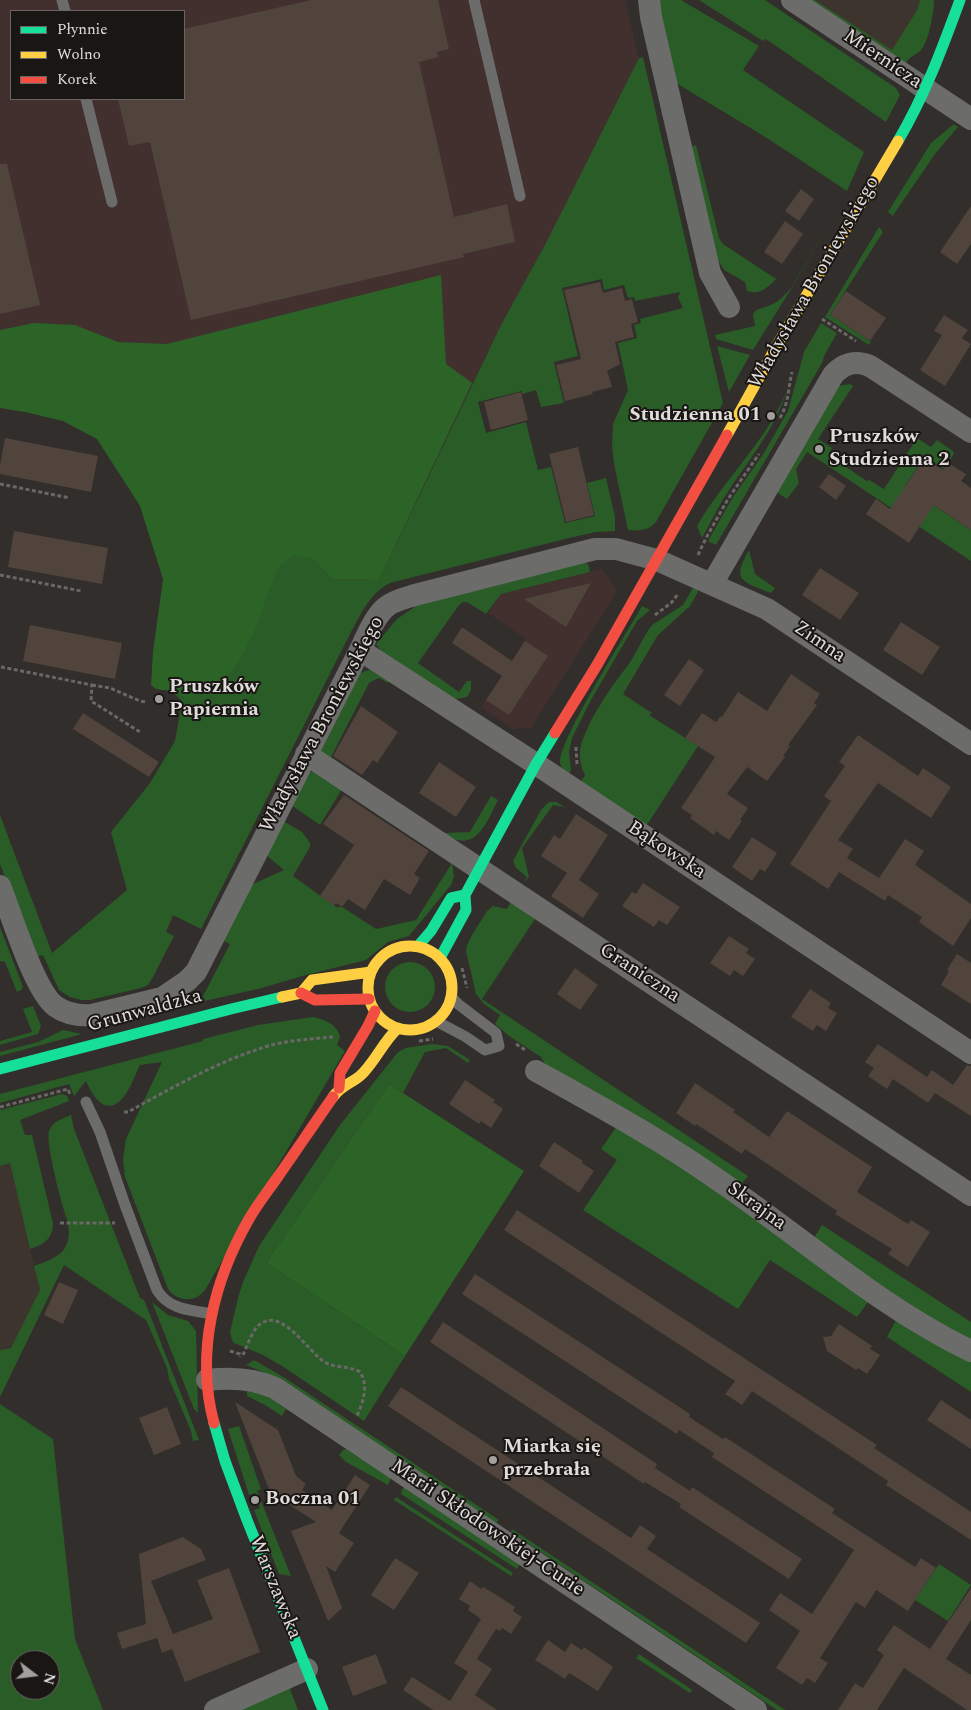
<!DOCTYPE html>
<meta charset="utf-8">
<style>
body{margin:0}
#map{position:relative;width:971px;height:1710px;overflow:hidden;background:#312e2b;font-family:Spectral,serif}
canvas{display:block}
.legend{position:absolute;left:10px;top:10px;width:175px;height:90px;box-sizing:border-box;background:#191614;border:1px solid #696563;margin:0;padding:6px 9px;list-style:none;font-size:15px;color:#e0dcda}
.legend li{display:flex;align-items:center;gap:10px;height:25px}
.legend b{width:25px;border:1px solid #696563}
.north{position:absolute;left:10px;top:1650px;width:50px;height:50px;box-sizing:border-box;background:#191614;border:1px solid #696563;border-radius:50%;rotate:105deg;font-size:14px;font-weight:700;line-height:20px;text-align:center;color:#e0dcda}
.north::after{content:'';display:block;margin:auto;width:18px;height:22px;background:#a39f9d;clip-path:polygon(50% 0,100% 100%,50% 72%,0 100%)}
</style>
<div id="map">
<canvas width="971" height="1710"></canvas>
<ul class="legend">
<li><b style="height:6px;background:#16e098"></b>Płynnie</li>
<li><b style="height:6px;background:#ffcf43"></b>Wolno</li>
<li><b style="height:6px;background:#f24e42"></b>Korek</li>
</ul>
<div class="north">N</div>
</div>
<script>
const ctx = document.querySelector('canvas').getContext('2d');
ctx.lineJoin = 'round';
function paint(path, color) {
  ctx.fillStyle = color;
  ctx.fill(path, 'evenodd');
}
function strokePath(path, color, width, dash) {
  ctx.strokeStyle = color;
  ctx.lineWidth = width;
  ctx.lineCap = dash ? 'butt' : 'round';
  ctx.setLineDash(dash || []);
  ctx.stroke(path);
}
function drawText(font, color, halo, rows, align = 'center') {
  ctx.font = font + ' Spectral,serif';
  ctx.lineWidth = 4;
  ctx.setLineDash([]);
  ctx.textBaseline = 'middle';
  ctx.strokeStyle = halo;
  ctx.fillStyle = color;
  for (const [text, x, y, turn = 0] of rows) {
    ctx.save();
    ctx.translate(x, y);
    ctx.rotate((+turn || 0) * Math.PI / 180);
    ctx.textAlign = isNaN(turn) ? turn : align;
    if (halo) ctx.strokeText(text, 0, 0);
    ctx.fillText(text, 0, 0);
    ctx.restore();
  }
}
const built = new Path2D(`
 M815,0H920L917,10L892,51Z
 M10,1163L40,1290L11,1348L0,1350V1166Z`);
const industrial = new Path2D(`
 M0,0H625L639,58L547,241L501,325L379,580L371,583L198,927L174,915L146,976L178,860L190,724L139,430L0,349ZM11,11H184V99H11Z
 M602,569L617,590L609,604L531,728L512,729L481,707L526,639L488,613L501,594Z`);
const green = new Path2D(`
 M660,0H681L759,46L743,70L864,152L847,191L767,138L676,83L660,13Z
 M699,0H765L896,88L900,95L886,122L766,39L763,41Z
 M807,0H815L892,50L917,10L920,0H934C934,12 929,41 921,50C915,56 912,54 906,63Z
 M643,57L723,403L656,522C648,531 640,531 628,530L614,464L612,445L613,424L628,390L618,343L637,338L634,325L641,323L640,319L683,308L678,298L680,292L635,301L634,297L628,298L624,285L604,290L602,279L562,288L578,356L554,362L564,403L541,407L536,390L522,394V391L478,402L486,433L526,422L538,470L551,467L565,523L595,516L587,483L606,478L615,517V531L596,532L573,537L390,583C370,593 361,614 351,632L201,929L173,915L166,932L174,936L153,977L148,985L141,988L90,1000H81L70,997L59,990L43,955L36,957L0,864V815L52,953L127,890L111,832L150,783L175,741L182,701L171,691L185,698L269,589L277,569L294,554L314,560L332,579L379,580L501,325L547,241L639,58Z
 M954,124L958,127L935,154L894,214L893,216L888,212L931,143Z
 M696,145L719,238L723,244L776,279C768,288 759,295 747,291L745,282L724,270L715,255L690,147Z
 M844,200L791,289L753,350L716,339L715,335L755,326L753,315L756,310C775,304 778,303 791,288Z
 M879,227L883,232L830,315L871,342L869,345L825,317Z
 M821,323L837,333L825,354L822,363L716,545L708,541L733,497L764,453L788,411L804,352Z
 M717,346L750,355L729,392Z
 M850,384L853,386L818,439L832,448L829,453L842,462L843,465L867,481L869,480L884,489L917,438L931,447L937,440L953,451L954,454L943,469L932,461L929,464L922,460L905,486L971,530V561L807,452L796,469L799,483L787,499L778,493L777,489L838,386Z
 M787,390C776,428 750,458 729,490C719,505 711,522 702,538L697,526C724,479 767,441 787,390Z
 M749,550L755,574L775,588L771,593C742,581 731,582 749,550Z
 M583,561L588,564L590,572L501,594L486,614L467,602H463L459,605L418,663L459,692L467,681H471V690L467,697L456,699L450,697L381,651L376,644L397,619L416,606Z
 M694,586L697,588L698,592L690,606L658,635L623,694L652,713L649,715L698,746L645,828L580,783L585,775C581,768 578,754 581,745C589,719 609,690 625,669C635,657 641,641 649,629L652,625L683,605Z
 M642,606L650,610L637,621L591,700L572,738L569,752L571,770L568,776C565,772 561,768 560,763C558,741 628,631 642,606Z
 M371,669L391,678L388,683L379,678L369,683L331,757L379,790L321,751L358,674Z
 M310,772H313L342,789L320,825L291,805Z
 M491,796L498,800C490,815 480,846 457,840C452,839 447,835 443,833L470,832Z
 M549,802H556L565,807L553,805L522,848L529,877L524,883L527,877L516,868L513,861L541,810Z
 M283,821L302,832L310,843V847L293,876L336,907H342L376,929L416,920L452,863L454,876L451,885L409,936L388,942L366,960L306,975L258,989L200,1002L230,944L224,941L251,885L284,870L266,855Z
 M512,900L535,919L482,999L748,1176L738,1188L551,1074L541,1057L509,1036L495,1024L500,1015L484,1004L476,994L466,951L467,945L472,935L487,911L493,906L507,909Z
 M0,927L23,987L21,990L17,992L5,962L0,961Z
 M385 987a25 25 0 1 1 50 0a25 25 0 1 1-50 0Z
 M33,1006L41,1026L38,1034L0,1045V1041L32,1032L23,1009Z
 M313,1017C324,1019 338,1025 340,1037L337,1045L345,1051L205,1290C195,1303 178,1302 168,1289L125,1177L123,1159L126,1139L162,1062L140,1065C135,1075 130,1090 122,1099C105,1117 92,1095 86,1081L74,1096L69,1084L0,1103V1094L203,1041V1039L258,1025Z
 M63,1030L82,1034L0,1056V1052L38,1042Z
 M432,1044L448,1046L470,1060L468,1063L446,1048L425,1052L403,1093L389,1084L266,1263L405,1356L364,1421L282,1366L263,1355L234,1343L232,1340L230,1332L238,1298L243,1282L259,1246L340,1125L398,1052L406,1048Z
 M62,1094L67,1096L69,1101L20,1120L25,1135H32L53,1223C53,1238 44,1245 30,1249L10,1163L0,1166V1110Z
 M71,1115L74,1129L140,1298L144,1300L152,1320L199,1440L193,1441L191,1431L169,1379L167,1368L146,1320L64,1265L0,1397V1350L11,1348L40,1290L34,1266C60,1257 74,1250 67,1219C62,1207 45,1141 49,1131C53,1121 62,1119 71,1115Z
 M617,1126L633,1132L871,1298L857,1317L770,1260L738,1309L583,1210L617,1160L601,1149Z
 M822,1225L971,1322V1344L812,1241Z
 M152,1302L168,1315L188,1321L196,1331L198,1413L194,1409Z
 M896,1320L971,1358V1392L887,1337Z
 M254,1360L285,1378L499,1520L496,1523L270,1375L246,1365Z
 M247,1391C263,1391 274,1401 286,1409L282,1416L265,1405L247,1396Z
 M0,1404L53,1439L75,1639L103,1710H0ZM20,1660H50V1690H20Z
 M239,1426L261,1489L257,1491L291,1576L279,1574L254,1510L260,1508L255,1493L249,1495L228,1429Z
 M346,1449L391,1478L388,1485L346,1462L339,1455L343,1450Z
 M405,1487L520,1563L517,1569L401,1494L403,1488Z
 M396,1497L513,1573L511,1576L394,1500Z
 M512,1529L785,1710H777L511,1532Z
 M939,1564L971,1585L948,1621L915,1600Z
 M639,1654L692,1690L690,1693L636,1658Z
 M289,1686L298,1710H236Z`);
const forest = new Path2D(`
 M441,275L446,364L472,383L379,580L332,579L314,560L294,555L277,569L253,635L233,670L206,692L185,698L171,691L156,689L151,685L153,652L163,579L140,506L97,439L63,421L25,412L0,408V330L34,323L75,325L118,342L167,344Z
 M389,1084L524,1171L405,1356L266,1263Z`);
const building = new Path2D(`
 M311,0H438L449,49L437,52L438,57L419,62L454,217L507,204L515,242L463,254L464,257L191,320L150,142L129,146L118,99H184V29Z
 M0,164H7L40,305L0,314Z
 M801,189L814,199L799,221L785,211Z
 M971,206V244L957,264L940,252Z
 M785,221L803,234L782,264L764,252Z
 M600,282L603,293L622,288L625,301L632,299L638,322L631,324L634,337L615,342L620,364L607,371L612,387L592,392L593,394L565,401L556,365L581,359L564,290Z
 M846,291L886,318L870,341L830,315Z
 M944,315L968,330L962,338L971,344L945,386L920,370L942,335L934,331Z
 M521,392L528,420L491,430L484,402Z
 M5,438L98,456L91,492L0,474V465Z
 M578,447L594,515L566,522L549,454Z
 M922,461L930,466L932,463L943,470L948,463L966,474L961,481L971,488V530L934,505L909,543L866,514L876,499L890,509Z
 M829,474L846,486L836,500L819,487Z
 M14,531L108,548L102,584L8,567Z
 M820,568L859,593L840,620L802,595Z
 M591,583L566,627L524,599Z
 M901,622L940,647L922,675L883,650Z
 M30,625L122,643L115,679L23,661Z
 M462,627L512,661L525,641L548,656L509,715L486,700L502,676L452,643Z
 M689,659L704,670L680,706L664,695Z
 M791,674L820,694L814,703L817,705L788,745L790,746L783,756L785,757L767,781L747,767L727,794L748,808L740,820L742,821L729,840L716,831L714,835L690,818L692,815L681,808L715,757L685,738L702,713L716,722L721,716L722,717L738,692L767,711Z
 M361,706L398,732L377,763L373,760L362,775L333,756Z
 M83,713L159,762L149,777L73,729Z
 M858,735L918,776L923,768L951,787L931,818L878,783L838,840L853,849L847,858L879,878L905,839L924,851L915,865L971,904V918L953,946L919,922L922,917L888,895L885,901L839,872L828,889L790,864L831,801L824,796L845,766L839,762Z
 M439,762L476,787L456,817L419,793Z
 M344,795L429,851L414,874L420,878L410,895L384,879L365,910L348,899L342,907L336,903L334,906L320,896L354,845L323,824Z
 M576,814L608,835L579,880L599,894L583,918L551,896L567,873L541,856L554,835L560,839Z
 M752,837L777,853L765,872L760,869L752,881L732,867Z
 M643,883L680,907L667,925L659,920L654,927L622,906L632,892L636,894Z
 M729,936L749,949L746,953L755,959L743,976L734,970L730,976L710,963Z
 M957,954L971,963V1004L941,985L949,971L947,970Z
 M575,968L598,985L580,1010L557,994Z
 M810,989L831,1003L828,1008L837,1013L826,1031L817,1025L813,1031L791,1017Z
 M878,1044L927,1077L932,1070L953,1085L967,1065L971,1066V1116L935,1093L928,1103L893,1079L887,1089L868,1076L874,1068L865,1062Z
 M465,1080L495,1100L493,1102L503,1109L491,1128L481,1121L479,1124L449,1104Z
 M695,1083L735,1110L733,1112L769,1137L787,1111L872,1167L857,1192L908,1224L911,1220L930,1232L908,1267L888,1254L892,1249L835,1214L837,1211L787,1177L745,1149L742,1154L696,1124L695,1126L676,1113Z
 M554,1142L583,1161L582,1163L594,1171L579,1193L539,1166Z
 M517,1210L877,1445L874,1448L971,1512V1540L886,1485L888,1481L752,1391L742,1405L725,1394L735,1381L504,1230Z
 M475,1274L690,1414L689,1417L723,1439L725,1437L835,1509L832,1513L915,1567L921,1558L936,1568L908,1611L876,1590L865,1608L856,1602L820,1658L828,1663L815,1683L807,1678L802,1685L776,1668L800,1631L769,1610L780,1593L812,1614L854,1550L712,1457L714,1453L679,1430L677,1434L462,1294Z
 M59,1282L78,1290L63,1324L44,1315Z
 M443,1322L657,1464L655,1468L690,1491L692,1487L802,1559L789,1579L679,1507L681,1504L645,1482L644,1484L430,1342Z
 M839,1324L872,1346L870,1349L880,1355L867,1374L858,1368L856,1370L827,1351L823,1337L831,1336Z
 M401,1387L631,1538L640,1525L656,1536L647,1549L760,1623L746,1643L388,1406Z
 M941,1400L971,1420V1449L927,1420Z
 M235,1402L278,1430L296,1476L306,1484L302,1490L332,1510L355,1475L370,1485L339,1533L354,1543L335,1572L326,1566L342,1608L328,1621L291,1531L316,1522L270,1492Z
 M167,1407L181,1444L154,1455L139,1418Z
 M183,1537L201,1549L206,1560L151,1581L173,1634L213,1619L197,1580L229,1568L260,1652L185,1682L172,1649L162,1653L157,1638L122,1649L117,1633L146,1624L139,1554Z
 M395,1558L419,1573L394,1610L371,1595Z
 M470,1581L481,1589L483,1587L498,1596L515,1607L513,1611L522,1617L511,1634L502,1628L500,1631L496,1629L477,1659L492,1669L475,1695L497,1710H433L403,1690L412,1677L450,1701L468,1672L454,1663L481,1619L468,1610L470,1606L459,1599Z
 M971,1588V1620L946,1659L971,1675V1710H967L904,1668L877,1710H838L855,1683L863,1688L884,1655L877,1650L894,1625L930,1649Z
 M548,1640L565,1652L571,1643L582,1650L584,1647L613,1667L598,1691L569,1673L565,1679L535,1660Z
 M376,1654L387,1683L353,1696L342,1667Z`);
const path = new Path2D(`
 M822,319L856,341
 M780,418C789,402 788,389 792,372
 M0,484L70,498
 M698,555L706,538L728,499L759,454
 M0,575L81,591
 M655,615L671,603L678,594
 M1,667L92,685L91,701L140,732
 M92,685L110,688L140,701L147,702
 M576,747L577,764
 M462,968L467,988
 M419,1041L433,1039
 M516,1044L527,1051
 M0,1107L68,1089L70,1095
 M124,1112H128C173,1087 219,1061 268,1046C289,1040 311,1039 333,1037
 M60,1223H115
 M230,1351L240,1354V1357
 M243,1355C247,1346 251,1334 257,1327C279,1303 308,1351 323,1361C334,1369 348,1365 360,1372C369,1386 363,1402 357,1416`);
const lane = new Path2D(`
 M62,0L65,11
 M474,0L520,196
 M86,99L112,202
 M436,1021L466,1037L485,1050L499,1046L496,1033L458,1004L451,997
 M86,1102L100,1132L125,1205L157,1290C169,1310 191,1310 212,1314`);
const street = new Path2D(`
 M649,0L651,17L710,273L729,307
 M792,0L971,119
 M712,584L833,375C844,363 855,360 870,366L971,432
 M360,650L536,764L971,1053
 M306,754L971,1195
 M0,886C11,913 34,990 55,1006C66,1014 79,1016 92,1015L162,998L187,981L196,972L360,650C367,636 374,617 386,607C394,600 406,598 415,595L595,549H616L657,560L767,609L971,744
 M536,1071C599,1106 662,1140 721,1182C804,1239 880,1307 971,1351
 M207,1380C231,1377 253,1378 275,1388L756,1710
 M215,1710L307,1669`);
const fast = new Path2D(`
 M898,141C925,95 942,49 960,0
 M418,946L431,931L451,898L465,895
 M440,958L466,910L465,895L536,764L555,733
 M0,1069L231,1009L282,997
 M214,1423L225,1461L247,1520L323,1710`);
const slow = new Path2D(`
 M727,435L780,340L898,141
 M368 988a42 42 0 1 1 84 0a42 42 0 1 1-84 0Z
 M282,997L301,993L312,980L371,972
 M333,1097C343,1083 355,1083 364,1072C377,1058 384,1041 398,1028`);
const jam = new Path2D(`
 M555,733L597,665L727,435
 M301,993L315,1000L369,999
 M339,1088L340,1073L368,1026L375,1011
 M214,1423C195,1353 214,1280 249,1219C257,1205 268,1191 277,1178C296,1151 314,1124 333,1097`);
const markers = [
 [771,416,5,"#a39f9d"],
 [819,449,5,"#a39f9d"],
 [159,699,5,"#a39f9d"],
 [493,1460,5,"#a39f9d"],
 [255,1500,5,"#a39f9d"]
];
const streetNames = [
 ["Miernicza",882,60,34],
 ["Władysława Broniewskiego",815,283,-60],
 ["Zimna",819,643,34],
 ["Władysława Broniewskiego",323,725,-62],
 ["Bąkowska",666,851,33],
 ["Graniczna",639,974,33],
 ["Grunwaldzka",145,1012,-15],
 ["Skrajna",756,1207,36],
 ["Marii Skłodowskiej-Curie",487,1529,34],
 ["Warszawska",274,1588,68]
];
const poiNames = [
 ["Studzienna 01",761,416,"right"],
 ["Pruszków",829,438],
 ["Studzienna 2",829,461],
 ["Pruszków",169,688],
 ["Papiernia",169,711],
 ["Miarka się",503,1448],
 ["przebrała",503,1471],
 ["Boczna 01",265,1500]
];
paint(built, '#3e342e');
paint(industrial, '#41302e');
paint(green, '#2a5c27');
paint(forest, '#2c6428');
paint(building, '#51443c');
strokePath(path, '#696866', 3, [4, 2.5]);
strokePath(lane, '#6c6c6b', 11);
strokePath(street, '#6c6c6b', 22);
strokePath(fast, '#16e098', 11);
strokePath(slow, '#ffcf43', 11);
strokePath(jam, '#f24e42', 11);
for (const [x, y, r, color] of markers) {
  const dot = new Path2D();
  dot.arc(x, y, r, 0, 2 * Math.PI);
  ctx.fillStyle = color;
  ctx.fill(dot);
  strokePath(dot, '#191614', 2);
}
drawText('20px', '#e0dcda', '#191614', streetNames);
drawText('bold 20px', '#e0dcda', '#191614', poiNames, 'left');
</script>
